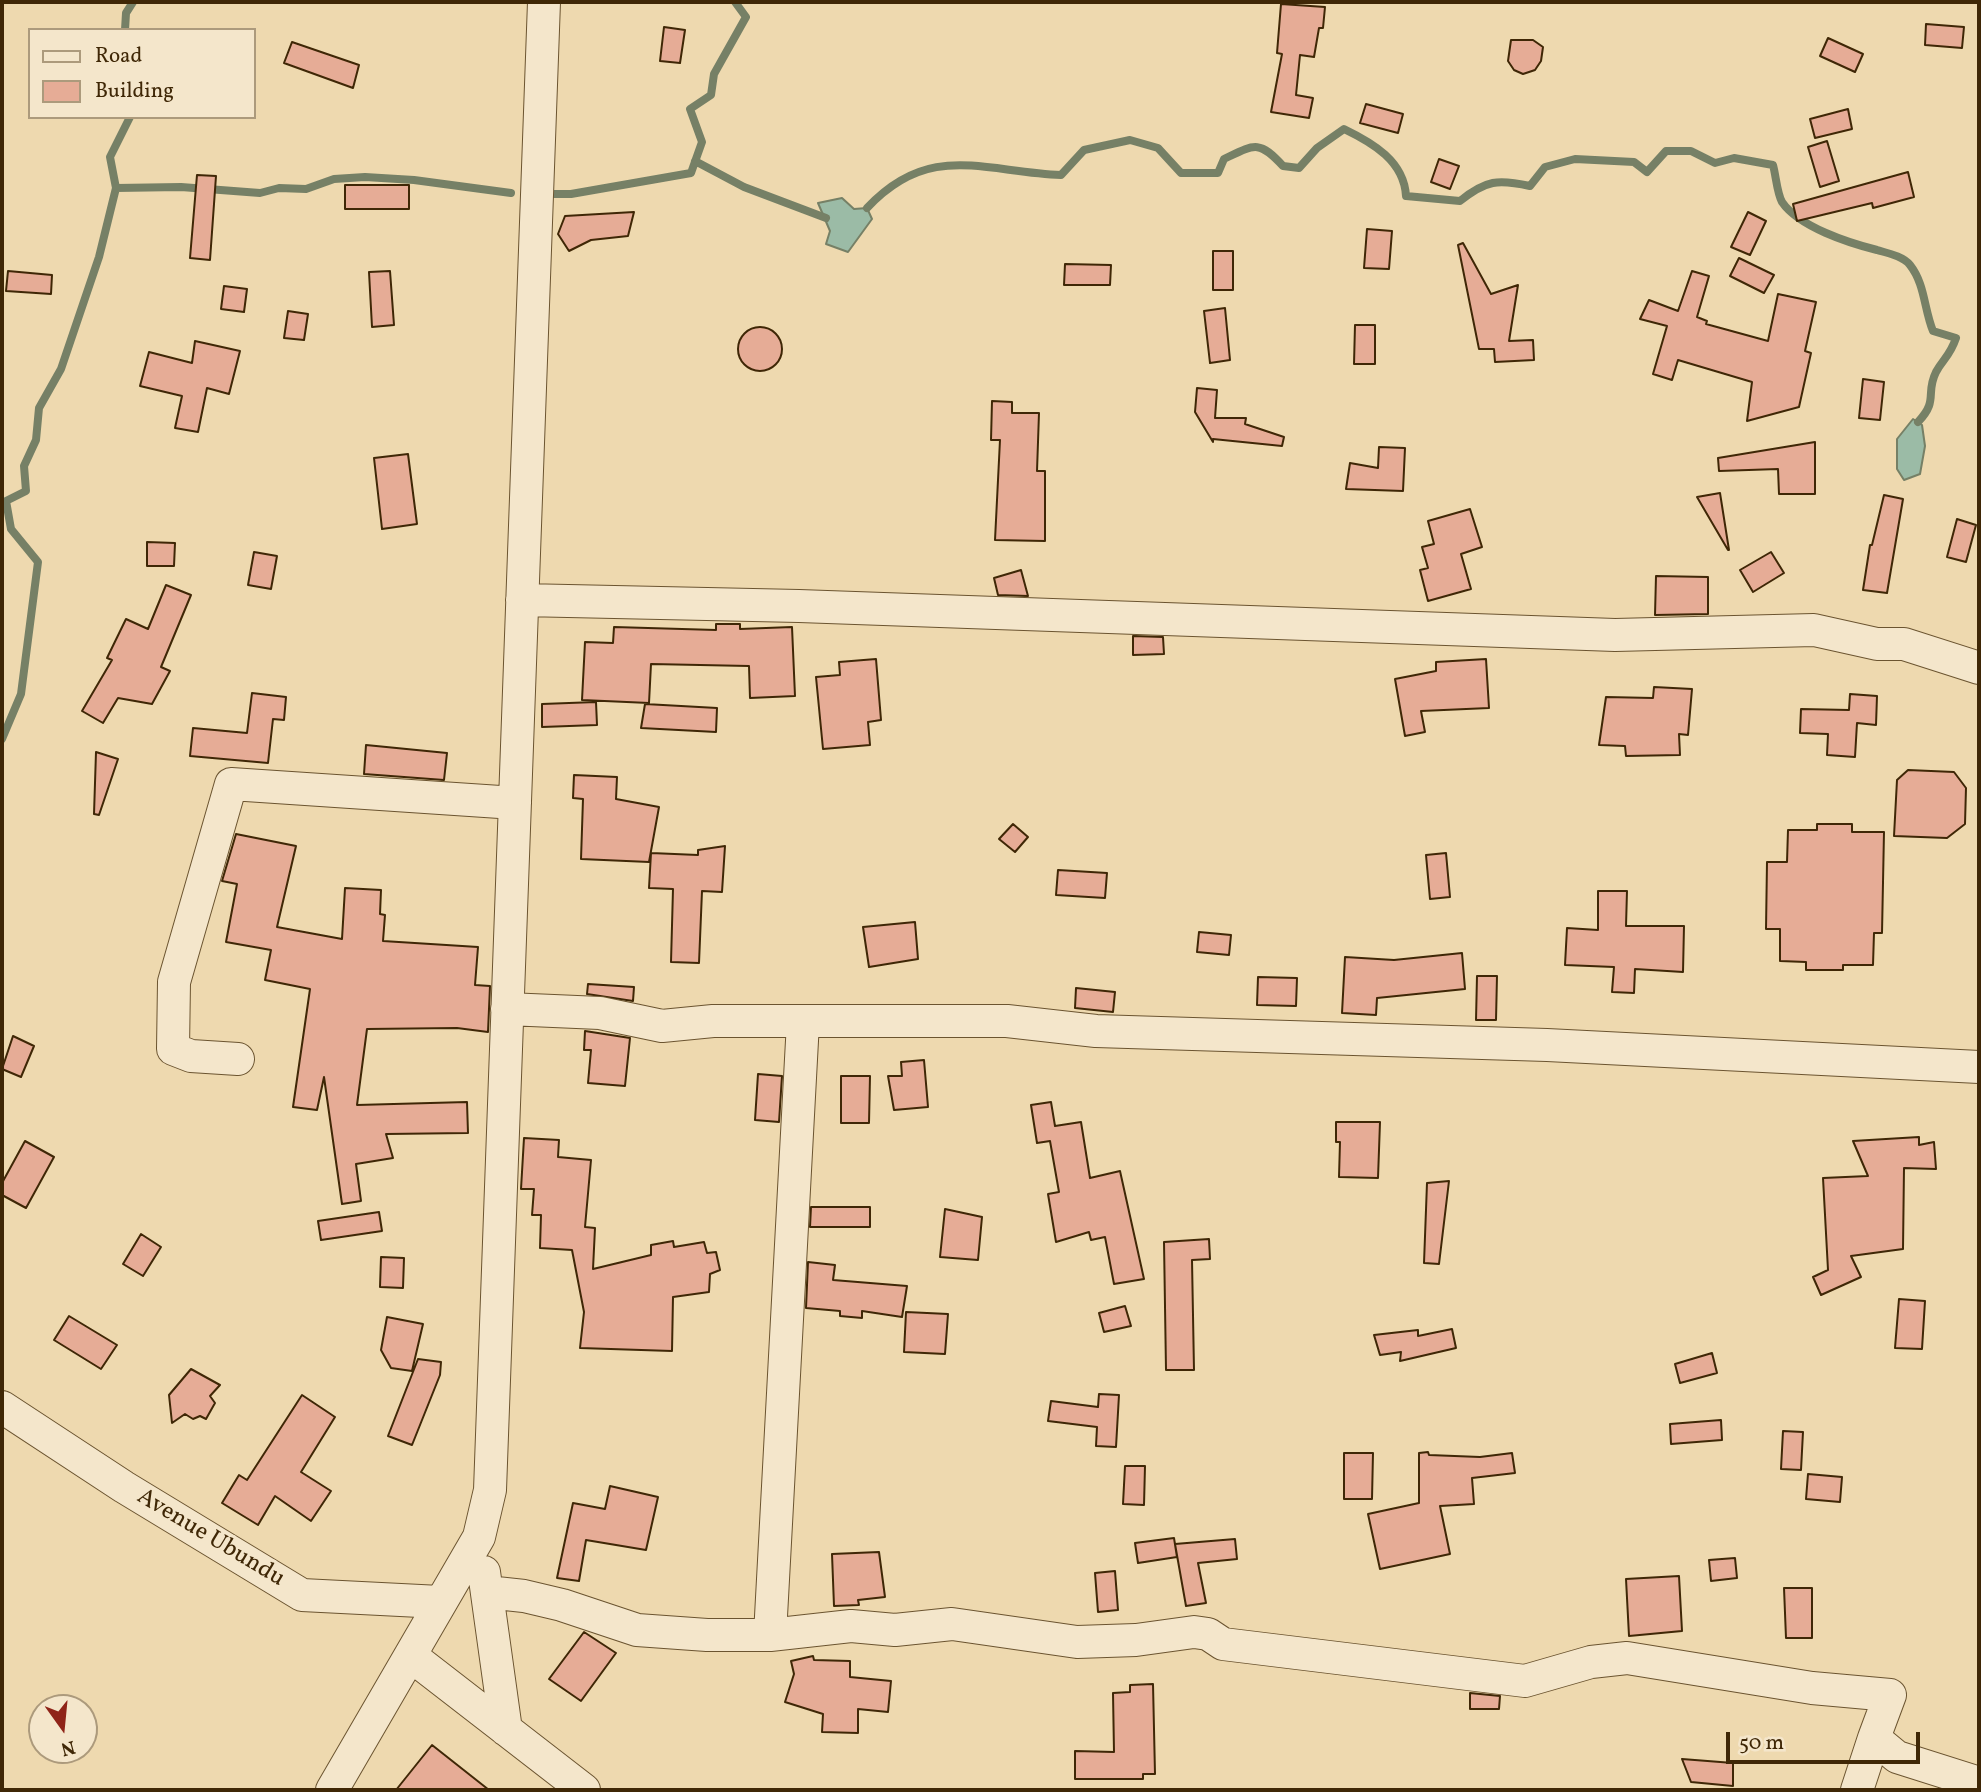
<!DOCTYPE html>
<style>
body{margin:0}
#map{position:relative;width:1981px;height:1792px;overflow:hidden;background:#eed9af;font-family:Vollkorn,serif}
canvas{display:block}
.frame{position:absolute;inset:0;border:4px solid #3f2706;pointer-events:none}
.legend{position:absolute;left:28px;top:28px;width:228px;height:91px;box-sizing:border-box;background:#f4e6cb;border:2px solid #ac9a7c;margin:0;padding:9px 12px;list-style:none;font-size:21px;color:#3f2706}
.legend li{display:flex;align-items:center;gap:14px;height:35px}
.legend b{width:35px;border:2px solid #ac9a7c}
.north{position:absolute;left:28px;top:1694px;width:70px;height:70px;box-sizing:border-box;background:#f4e6cb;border:2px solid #ac9a7c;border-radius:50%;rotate:165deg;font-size:19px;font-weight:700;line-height:28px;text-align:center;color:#3f2706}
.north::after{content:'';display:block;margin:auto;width:24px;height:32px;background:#8f2418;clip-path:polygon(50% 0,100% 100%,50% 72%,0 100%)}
.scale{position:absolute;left:1726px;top:1732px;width:194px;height:32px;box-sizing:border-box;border:4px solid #3f2706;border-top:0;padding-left:9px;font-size:21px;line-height:24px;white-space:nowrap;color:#3f2706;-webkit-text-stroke:5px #f4e6cb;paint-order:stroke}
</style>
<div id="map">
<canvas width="1981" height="1792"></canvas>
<div class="frame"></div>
<ul class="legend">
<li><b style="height:9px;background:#f4e6cb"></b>Road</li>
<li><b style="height:19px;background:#e6ac96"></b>Building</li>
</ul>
<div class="north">N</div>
<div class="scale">50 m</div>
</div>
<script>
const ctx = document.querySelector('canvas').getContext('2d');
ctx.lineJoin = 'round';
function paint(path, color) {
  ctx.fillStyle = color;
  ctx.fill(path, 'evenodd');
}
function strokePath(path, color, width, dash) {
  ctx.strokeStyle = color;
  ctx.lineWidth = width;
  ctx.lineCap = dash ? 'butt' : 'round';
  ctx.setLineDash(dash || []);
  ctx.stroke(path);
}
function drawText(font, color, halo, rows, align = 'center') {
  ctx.font = font + ' Vollkorn,serif';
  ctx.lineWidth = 6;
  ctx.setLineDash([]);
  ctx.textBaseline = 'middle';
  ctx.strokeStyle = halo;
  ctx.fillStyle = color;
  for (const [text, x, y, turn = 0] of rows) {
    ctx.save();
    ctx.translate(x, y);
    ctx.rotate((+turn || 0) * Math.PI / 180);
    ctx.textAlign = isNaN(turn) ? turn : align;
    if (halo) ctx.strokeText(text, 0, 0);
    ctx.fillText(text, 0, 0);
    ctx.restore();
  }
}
const water = new Path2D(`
 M842,198L854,209L867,208L872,219L848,252L826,244L830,231L818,203Z
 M1913,419L1922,425L1925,446L1920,474L1904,480L1897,469V439Z`);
const stream = new Path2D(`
 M125,30L126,13L133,2
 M695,161L744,187L826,218
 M116,188L181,187L260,193L279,188L306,189L334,179L365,177L414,180L511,193
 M552,194H571L691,173L702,142L690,109L711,95L714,74L746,17L735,2
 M867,208C930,141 983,172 1061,175L1084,150L1130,140L1158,148L1181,173H1218L1224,159C1255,144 1259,140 1283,166L1299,168L1317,148L1344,129C1373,143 1404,161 1406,196L1460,201C1486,180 1498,179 1530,186L1545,167L1575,159L1634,162L1647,172L1666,151H1691L1715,163L1734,158L1773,165C1776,176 1777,193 1782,202C1799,227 1849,243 1877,250C1887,253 1903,256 1910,265C1925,284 1924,309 1933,331L1956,338C1950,356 1943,359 1936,372C1925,394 1939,400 1918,422
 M2,739L21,694L38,562L11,529L6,501L26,491L24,466L36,440L39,408L61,369L99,257L116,188L110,157L130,117`);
const building = new Path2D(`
 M1281,4L1325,7L1323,28H1319L1314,57L1300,55L1296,95L1313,98L1309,118L1271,112L1282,54L1277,53Z
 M1926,24L1964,27L1962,48L1925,45Z
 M664,27L685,30L680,63L660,61Z
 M1828,38L1863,54L1855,72L1820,56Z
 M1511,40H1533L1543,47L1541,61L1535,70L1523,74L1514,70L1508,61Z
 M292,42L359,65L353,88L284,63Z
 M1366,104L1403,114L1398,133L1360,123Z
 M1848,109L1852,129L1815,138L1810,119Z
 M1827,141L1839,181L1820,187L1808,147Z
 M1439,159L1459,166L1450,189L1431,182Z
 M1908,172L1914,197L1873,208L1872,203L1797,221L1793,204Z
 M197,175L216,176L210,260L190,258Z
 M345,185H409V209H345Z
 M634,212L628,236L591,240L569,251L558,234L565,216Z
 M1748,212L1766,221L1750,255L1731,247Z
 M1367,229L1392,231L1389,269L1364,268Z
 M1463,243L1491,294L1518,285L1509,341L1533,340L1534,360L1495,362L1494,349H1479L1458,245Z
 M1213,251H1233V290H1213Z
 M1739,258L1774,275L1764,293L1730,276Z
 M1065,264L1111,265L1110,285H1064Z
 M8,271L52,275L51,294L6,291Z
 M390,271L394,325L372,327L369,272Z
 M1692,271L1709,276L1697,317L1707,321L1706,324L1768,341L1778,294L1816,302L1805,351L1811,353L1799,407L1747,421L1752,382L1678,360L1672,380L1653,374L1667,326L1640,319L1649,300L1678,311Z
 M224,286L247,289L244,312L221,309Z
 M1225,308L1230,360L1210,363L1204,311Z
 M288,311L308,314L304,340L284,338Z
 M1355,325H1375V364H1354Z
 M738 349a22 22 0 1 1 44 0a22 22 0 1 1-44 0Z
 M195,341L240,351L229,394L207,388L198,432L175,428L182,396L140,386L149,352L192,363Z
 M1863,379L1884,382L1880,420L1859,418Z
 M1197,388L1217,390L1215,418H1246L1245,424L1284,437L1282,446L1213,439V442L1195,412Z
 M992,401L1012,402V413H1039L1037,471H1045V541L995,540L1000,440H991Z
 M1815,442V494H1779L1778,469L1719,471L1718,458Z
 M1379,447L1405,448L1403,491L1346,489L1350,463L1378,468Z
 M408,454L417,524L382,529L374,458Z
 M1720,493L1729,550H1728L1697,497Z
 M1884,495L1903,499L1887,593L1863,590L1870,545H1872Z
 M1470,509L1482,547L1461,554L1471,589L1428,601L1420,570L1428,568L1422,547L1434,544L1428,521Z
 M1957,519L1976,525L1966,562L1947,557Z
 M147,542L175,543L174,566H147Z
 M254,552L277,556L271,589L248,585Z
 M1771,552L1784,573L1753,592L1740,570Z
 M1021,570L1028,596L998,595L994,578Z
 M1656,576L1708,577V614L1655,615Z
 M166,585L191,595L161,667L170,671L152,704L118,698L103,723L82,711L112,660L107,658L126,619L148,629Z
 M716,624H740V629L792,627L795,696L750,698L749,666L651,664L649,703L582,700L585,642L613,643L614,627L716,630Z
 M1133,636L1163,637L1164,654L1133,655Z
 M876,659L881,720L868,722L870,745L823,749L816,677L840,675L839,662Z
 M1486,659L1489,708L1421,711L1425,732L1405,736L1395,679L1436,671V662Z
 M1654,687L1692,689L1688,735L1679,734L1680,755L1626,756L1625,746L1599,745L1606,697L1653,698Z
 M252,693L286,697L284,720L273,719L268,763L190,756L193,728L247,733Z
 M1850,694L1877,696L1876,725L1857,723L1855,757L1827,755L1828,734L1800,733L1801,709L1849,710Z
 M596,702L597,725L542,727V704Z
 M645,704L717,708L716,732L641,728Z
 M366,745L447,753L444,780L364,774Z
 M96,752L118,759L99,815L94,814Z
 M1908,770L1954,772L1966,788L1965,824L1947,838L1894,836L1897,780Z
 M574,775L617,777L616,799L659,807L649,862L581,859L583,799L573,798Z
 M1013,824L1028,837L1015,852L999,839Z
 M1817,824H1852V832H1884L1882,933H1874L1873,965H1843V970H1806V962L1780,961V929H1766L1767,862H1787L1788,830H1817Z
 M236,834L296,846L277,927L342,939L345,888L381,890L380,914L385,915L383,941L478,947L475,985L490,986L488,1032L457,1028L367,1029L357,1105L467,1102L468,1133L386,1134L393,1158L356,1164L361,1201L342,1204L324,1077L317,1110L293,1107L310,989L265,980L271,950L226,942L237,884L222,881Z
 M725,846L722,892L702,891L699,963L671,962L673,889L649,888L651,853L698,855V850Z
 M1446,853L1450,897L1430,899L1426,855Z
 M1058,870L1107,873L1105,898L1056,895Z
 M1598,891H1627L1626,926H1684L1683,972L1635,969L1634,993L1612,992L1614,967L1565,965L1567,928L1598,930Z
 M915,922L918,959L869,967L863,927Z
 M1199,932L1231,935L1229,955L1197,952Z
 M1462,953L1465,989L1377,998L1376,1015L1342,1013L1345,957L1394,960Z
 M1477,976H1497L1496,1020H1476Z
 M1258,977L1297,978L1296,1006L1257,1005Z
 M588,984L634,987L633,1001L587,994Z
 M1076,988L1115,992L1113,1012L1075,1008Z
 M585,1031L630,1038L625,1086L588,1083L591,1050H584Z
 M13,1036L34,1046L21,1077L2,1069Z
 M924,1060L928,1107L894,1110L888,1076H902L901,1062Z
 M758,1074L782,1076L779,1122L755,1120Z
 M841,1076H870L869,1123H841Z
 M1051,1102L1055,1126L1081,1122L1090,1178L1120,1171L1144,1279L1114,1284L1105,1237L1091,1240L1089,1232L1056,1242L1048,1194L1059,1192L1050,1141L1037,1143L1031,1105Z
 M1336,1122H1380L1378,1178L1339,1177L1340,1142H1336Z
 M1919,1137V1145L1934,1142L1936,1169L1904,1168L1903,1249L1851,1256L1861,1277L1821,1295L1813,1277L1828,1270L1823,1178L1868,1176L1853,1141Z
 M524,1138L559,1140L558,1157L591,1160L585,1227L595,1228L593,1269L651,1255V1245L673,1241L674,1247L704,1242L707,1253L716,1252L720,1270L710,1274L709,1292L673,1297L672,1351L580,1348L584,1312L572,1250L540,1248L541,1215H532L534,1189H521Z
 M25,1141L54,1157L26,1208L2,1195V1183Z
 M1449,1181L1439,1264L1424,1263L1427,1183Z
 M811,1207H870V1227H810Z
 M945,1209L982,1217L978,1260L940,1257Z
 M379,1212L382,1231L321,1240L318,1221Z
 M141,1234L161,1247L143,1276L123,1264Z
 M1209,1239L1210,1259L1192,1260L1194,1370H1166L1164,1242Z
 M381,1257L404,1258L403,1288L380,1287Z
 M808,1262L835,1265L833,1280L907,1286L902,1317L862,1311V1318L840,1316V1311L806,1308Z
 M1899,1299L1925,1301L1922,1349L1895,1348Z
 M1125,1306L1131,1326L1104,1332L1099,1313Z
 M906,1312L948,1314L945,1354L904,1352Z
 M69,1316L117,1345L101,1369L54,1340Z
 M387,1317L423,1324L412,1371L391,1368L381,1350Z
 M1452,1329L1456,1348L1400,1361L1401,1352L1380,1355L1374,1335L1418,1330V1336Z
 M1712,1353L1717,1373L1680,1383L1675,1364Z
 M418,1359L441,1362L440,1375L412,1445L388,1436Z
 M191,1369L220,1385L210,1396L215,1403L206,1419L200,1416L193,1419L185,1414L172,1423L169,1395Z
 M1099,1394L1119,1395L1116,1447L1096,1446L1097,1427L1048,1421L1051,1401L1098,1407Z
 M302,1395L335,1417L301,1472L331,1491L311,1521L275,1496L258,1525L222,1503L239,1475L247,1480Z
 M1721,1420L1722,1440L1671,1444L1670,1424Z
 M1783,1431L1803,1432L1801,1470L1781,1469Z
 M1428,1452L1429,1455L1480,1457L1512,1453L1515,1473L1472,1478L1474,1504L1440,1506L1450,1554L1380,1569L1368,1514L1419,1503V1453Z
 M1344,1453H1373L1372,1499H1344Z
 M1125,1466H1145L1144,1505L1123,1504Z
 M1808,1474L1842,1477L1840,1502L1806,1499Z
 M610,1486L658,1497L646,1550L586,1540L579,1581L557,1578L573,1503L605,1509Z
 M1174,1538L1177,1557L1138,1563L1135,1543Z
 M1235,1539L1237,1559L1198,1563L1206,1603L1186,1606L1175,1544Z
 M879,1552L885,1597L858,1600L859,1605L834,1606L832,1554Z
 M1735,1558L1737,1578L1711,1581L1709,1560Z
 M1115,1571L1118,1610L1098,1612L1095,1573Z
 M1679,1576L1682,1631L1629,1636L1626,1579Z
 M1784,1588H1812V1638H1786Z
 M584,1632L616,1653L581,1701L549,1679Z
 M813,1656L814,1660L850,1661V1677L891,1681L888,1712L858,1709V1733L822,1732L823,1714L785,1702L794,1674L791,1661Z
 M1153,1684L1155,1774H1143V1779H1075V1751L1114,1752L1113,1693L1130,1692V1685Z
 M1470,1693L1500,1696L1499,1709H1470Z
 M432,1745L489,1790H396Z
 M1682,1759L1733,1763V1786L1691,1782Z`);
const street = new Path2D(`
 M522,600L799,606L1615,635L1814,630L1877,644H1904L1979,668
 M507,1009L600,1013L662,1026L713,1021H1007L1096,1031L1547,1045L1979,1067
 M238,1059L191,1056L173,1049L174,982L231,784L515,803
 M2,1407L124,1487L302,1595L440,1602
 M484,1572L506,1730
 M487,1592L524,1596L562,1605L637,1630L707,1635H770L851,1626L895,1630L952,1624L1077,1642L1136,1640L1194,1632L1208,1634L1223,1644L1525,1681L1591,1662L1627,1658L1812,1688L1890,1695L1874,1738L1897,1757L1979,1783
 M770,1635L803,1022
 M411,1656L584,1790
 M332,1790L479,1537L490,1490L544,2
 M1857,1790L1874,1738`);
const streetNames = [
 ["Avenue Ubundu",210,1539,31]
];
paint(water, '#9bbba6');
strokePath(water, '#768066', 2);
strokePath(stream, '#768066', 8);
paint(building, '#e6ac96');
strokePath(building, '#3f2706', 2);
strokePath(street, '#6b5430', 34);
strokePath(street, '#f4e6cb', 32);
drawText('24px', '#3f2706', '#f4e6cb', streetNames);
</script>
